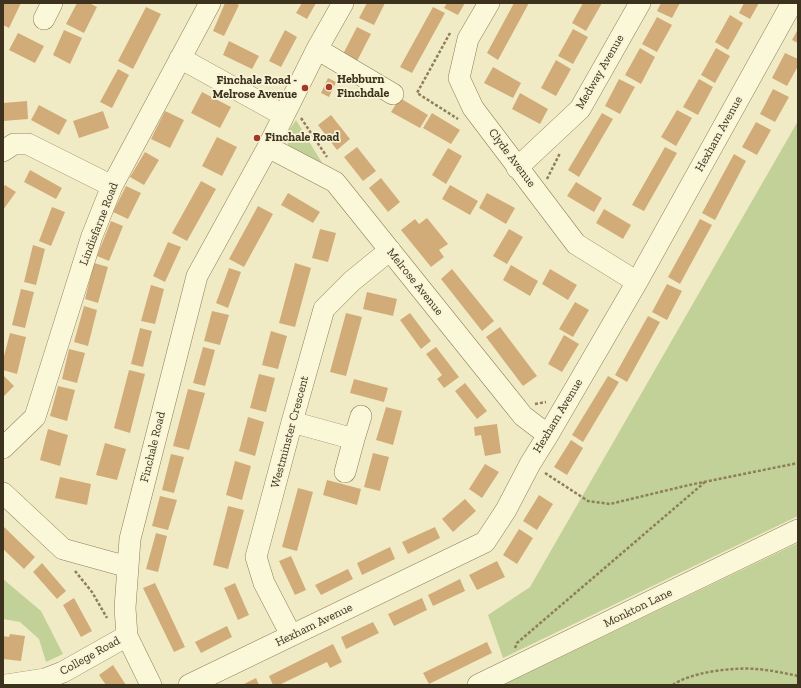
<!DOCTYPE html>
<style>
body{margin:0}
#map{position:relative;width:801px;height:688px;overflow:hidden;background:#f1ebc5;font-family:"Zilla Slab",serif}
canvas{display:block}
.frame{position:absolute;inset:0;border:4px solid #3d321e;pointer-events:none}
</style>
<div id="map">
<canvas width="801" height="688"></canvas>
<div class="frame"></div>
</div>
<script>
const ctx = document.querySelector('canvas').getContext('2d');
ctx.lineJoin = 'round';
function paint(path, color) {
  ctx.fillStyle = color;
  ctx.fill(path, 'evenodd');
}
function strokePath(path, color, width, dash) {
  ctx.strokeStyle = color;
  ctx.lineWidth = width;
  ctx.lineCap = dash ? 'butt' : 'round';
  ctx.setLineDash(dash || []);
  ctx.stroke(path);
}
function drawText(font, color, halo, rows, align = 'center') {
  ctx.font = font + ' "Zilla Slab",serif';
  ctx.lineWidth = 3.5;
  ctx.setLineDash([]);
  ctx.textBaseline = 'middle';
  ctx.strokeStyle = halo;
  ctx.fillStyle = color;
  for (const [text, x, y, turn = 0] of rows) {
    ctx.save();
    ctx.translate(x, y);
    ctx.rotate((+turn || 0) * Math.PI / 180);
    ctx.textAlign = isNaN(turn) ? turn : align;
    if (halo) ctx.strokeText(text, 0, 0);
    ctx.fillText(text, 0, 0);
    ctx.restore();
  }
}
const green = new Path2D(`
 M296,120L327,171L289,147L285,136Z
 M798,121V516L503,658L488,615L530,587Z
 M798,543V685H503Z
 M3,579L41,611L63,654L46,662L39,639L20,622L3,619Z`);
const building = new Path2D(`
 M3,3H21L9,28L3,25Z
 M77,3H89L97,7L84,33L66,24Z
 M225,3H235L239,5L224,36L213,31Z
 M302,3H316L307,19L296,13Z
 M367,3H385L374,25L359,18Z
 M447,3H465L458,15L444,8Z
 M514,3H529L498,60L487,53Z
 M583,3H602L586,31L572,23Z
 M661,3H680L672,18L657,11Z
 M744,3H759L750,19L739,13Z
 M146,7L161,14L133,69L118,61Z
 M433,7L445,13L412,73L400,67Z
 M730,15L743,23L728,50L715,42Z
 M657,17L672,25L657,52L642,44Z
 M357,27L371,34L356,63L342,56Z
 M573,29L588,37L573,64L558,56Z
 M798,29V43L792,40Z
 M64,30L82,38L70,64L53,55Z
 M285,30L297,37L281,67L269,61Z
 M18,33L44,46L35,63L9,50Z
 M229,41L259,56L252,69L223,55Z
 M640,48L655,57L641,84L625,75Z
 M716,48L730,56L715,83L701,75Z
 M785,53L798,59V66L787,86L772,78Z
 M556,60L571,69L556,96L541,88Z
 M493,67L521,83L513,98L484,83Z
 M118,69L129,75L112,108L100,102Z
 M328,78L336,82L329,97L321,93Z
 M619,79L635,87L620,114L605,106Z
 M699,79L713,87L698,115L683,107Z
 M773,89L789,97L775,122L760,114Z
 M202,92L231,107L220,128L191,113Z
 M520,93L548,109L540,124L512,109Z
 M400,98L428,115L420,128L391,112Z
 M27,101L28,119L3,121V103Z
 M39,105L67,120L59,135L31,120Z
 M677,110L692,118L676,146L661,137Z
 M103,111L109,128L79,138L73,121Z
 M165,111L184,120L170,148L151,139Z
 M432,113L460,130L451,144L423,128Z
 M602,113L613,119L579,177L568,170Z
 M331,115L350,139L337,150L318,125Z
 M756,122L771,130L757,155L742,147Z
 M217,137L237,147L222,176L202,166Z
 M357,147L376,171L363,181L344,157Z
 M665,147L677,153L644,211L632,205Z
 M448,148L462,156L446,184L432,175Z
 M145,152L159,160L144,185L130,177Z
 M734,154L746,161L715,220L702,213Z
 M30,170L62,188L56,199L24,182Z
 M381,178L400,202L388,212L369,188Z
 M201,181L216,189L187,241L172,233Z
 M576,182L602,198L594,212L567,196Z
 M5,185L16,192L3,210V188Z
 M450,185L478,201L470,215L442,199Z
 M126,186L141,193L128,219L113,212Z
 M288,193L320,212L313,223L281,205Z
 M487,193L515,208L506,224L479,208Z
 M258,206L273,214L244,267L229,259Z
 M52,207L65,212L51,246L39,241Z
 M604,209L631,225L623,239L596,223Z
 M427,218L448,244L439,250L444,257L431,267L401,230L415,219L419,224Z
 M700,219L712,225L680,284L668,277Z
 M111,221L123,226L109,261L97,256Z
 M320,229L336,233L328,262L312,258Z
 M509,229L523,237L507,264L493,256Z
 M168,242L181,247L165,282L153,276Z
 M33,245L45,249L36,285L24,282Z
 M94,263L108,267L98,303L85,299Z
 M295,263L311,268L295,327L279,323Z
 M511,265L538,281L530,296L503,280Z
 M229,268L241,272L228,308L216,303Z
 M452,269L494,321L482,331L441,279Z
 M550,269L577,285L568,300L542,284Z
 M667,284L682,291L667,320L652,312Z
 M151,285L164,289L155,324L141,321Z
 M21,289L34,292L25,328L12,325Z
 M367,292L397,299L393,316L363,309Z
 M575,302L589,310L573,337L559,329Z
 M84,306L97,310L88,346L74,342Z
 M212,311L229,315L220,345L204,341Z
 M346,313L362,317L346,376L330,372Z
 M410,313L431,341L421,349L400,320Z
 M648,316L660,322L627,382L615,375Z
 M500,327L537,376L523,386L486,337Z
 M140,328L152,331L143,367L131,364Z
 M271,331L287,336L278,369L262,365Z
 M10,333L26,337L17,374L3,370V360Z
 M564,335L579,344L562,372L548,364Z
 M203,347L215,350L205,386L193,383Z
 M436,347L459,377L444,388L437,379L442,375L426,354Z
 M69,349L85,353L77,383L62,379Z
 M129,370L145,374L130,433L114,428Z
 M259,374L275,378L266,412L250,408Z
 M3,375L14,386L3,397Z
 M608,376L619,382L583,442L572,435Z
 M354,379L388,388L384,402L350,393Z
 M465,383L487,411L477,419L455,391Z
 M58,386L75,390L67,421L50,416Z
 M188,389L205,393L189,450L173,446Z
 M386,407L402,411L393,445L376,440Z
 M248,417L264,422L255,456L239,451Z
 M497,424L501,453L485,456L481,435L475,436L474,427Z
 M48,429L68,435L60,466L40,460Z
 M571,440L583,448L567,475L554,467Z
 M105,443L126,449L117,480L96,475Z
 M373,453L389,457L380,491L364,487Z
 M171,454L184,457L174,493L162,490Z
 M235,461L251,466L242,500L226,495Z
 M485,464L499,472L482,498L469,489Z
 M60,477L91,484L87,505L55,498Z
 M327,480L361,489L357,505L323,495Z
 M298,488L313,492L297,551L282,547Z
 M539,495L553,504L537,530L523,521Z
 M160,496L177,500L168,530L152,526Z
 M465,499L476,511L453,532L442,519Z
 M228,506L244,510L228,569L213,565Z
 M3,526L35,557L24,569L3,549Z
 M435,527L440,538L408,554L402,542Z
 M519,529L533,538L517,564L503,555Z
 M156,533L167,536L158,572L146,569Z
 M390,547L395,559L362,575L357,563Z
 M291,556L306,590L295,595L279,561Z
 M497,561L505,577L477,590L469,575Z
 M42,563L66,591L57,599L33,572Z
 M348,569L353,579L321,595L315,585Z
 M460,579L465,591L433,606L428,595Z
 M155,583L185,647L174,652L143,588Z
 M235,583L249,615L238,620L224,588Z
 M74,598L92,631L81,637L63,605Z
 M422,598L427,610L394,626L388,614Z
 M373,622L379,633L346,649L341,637Z
 M227,626L232,637L201,653L195,642Z
 M10,634L25,636L21,661L3,659V636L9,637Z
 M487,642L492,653L429,684L423,673Z
 M333,644L342,662L330,668L327,662L279,685H273L269,676Z
 M113,665L126,685H106L99,675Z
 M256,678L259,685H242Z`);
const path = new Path2D(`
 M450,33L417,93L458,119
 M301,118L327,157
 M547,179L560,153
 M535,404L546,402
 M545,473L588,501L610,504L689,485L798,463
 M75,571L92,592L107,618
 M515,648L517,643L705,482
 M673,685C690,672 734,667 756,669C770,670 784,673 798,676`);
const minor = new Path2D(`
 M489,3L468,39L459,78L473,108L576,244L637,282
 M44,19L52,3
 M317,49L393,94
 M180,58L283,115
 M268,147L335,182L515,406L523,416L548,435
 M3,151L14,144H28L112,186
 M517,168L580,109L640,3
 M292,422L354,439L345,472
 M354,439L361,416
 M3,448L35,417L92,236L112,186L210,3
 M3,493L63,549L128,567
 M291,635L264,583L256,557L292,422L324,309L352,281L390,250
 M6,685L45,679L63,672L127,636
 M151,685L127,636L125,608L130,539L197,276L268,147L317,49L343,3
 M189,685L485,542L506,510L530,464L548,435L637,282L792,3
 M478,685L798,530`);
const markers = [
 [329,87,4,"#a23825"],
 [305,88,4,"#a23825"],
 [257,138,4,"#a23825"]
];
const streetNames = [
 ["Medway Avenue",600,72,-60],
 ["Hexham Avenue",719,134,-61],
 ["Clyde Avenue",512,158,53],
 ["Lindisfarne Road",99,224,-69],
 ["Melrose Avenue",415,282,51],
 ["Hexham Avenue",558,416,-59],
 ["Westminster Crescent",290,432,-75],
 ["Finchale Road",153,447,-76],
 ["Monkton Lane",638,608,-26],
 ["Hexham Avenue",314,625,-26],
 ["College Road",90,656,-29]
];
const poiNames = [
 ["Hebburn",337,80],
 ["Finchdale",337,94],
 ["Finchale Road -",297,81,"right"],
 ["Melrose Avenue",297,95,"right"],
 ["Finchale Road",265,138]
];
paint(green, '#c1d198');
paint(building, '#d2ac78');
strokePath(minor, '#8e7e59', 22);
strokePath(path, '#8e7e59', 2.5, [3, 2]);
strokePath(minor, '#fbf7d9', 21);
for (const [x, y, r, color] of markers) {
  const dot = new Path2D();
  dot.arc(x, y, r, 0, 2 * Math.PI);
  ctx.fillStyle = color;
  ctx.fill(dot);
  strokePath(dot, '#f8f4d5', 1.5);
}
drawText('12px', '#3d321e', '#f8f4d5', streetNames);
drawText('bold 12px', '#3d321e', '#f8f4d5', poiNames, 'left');
</script>
